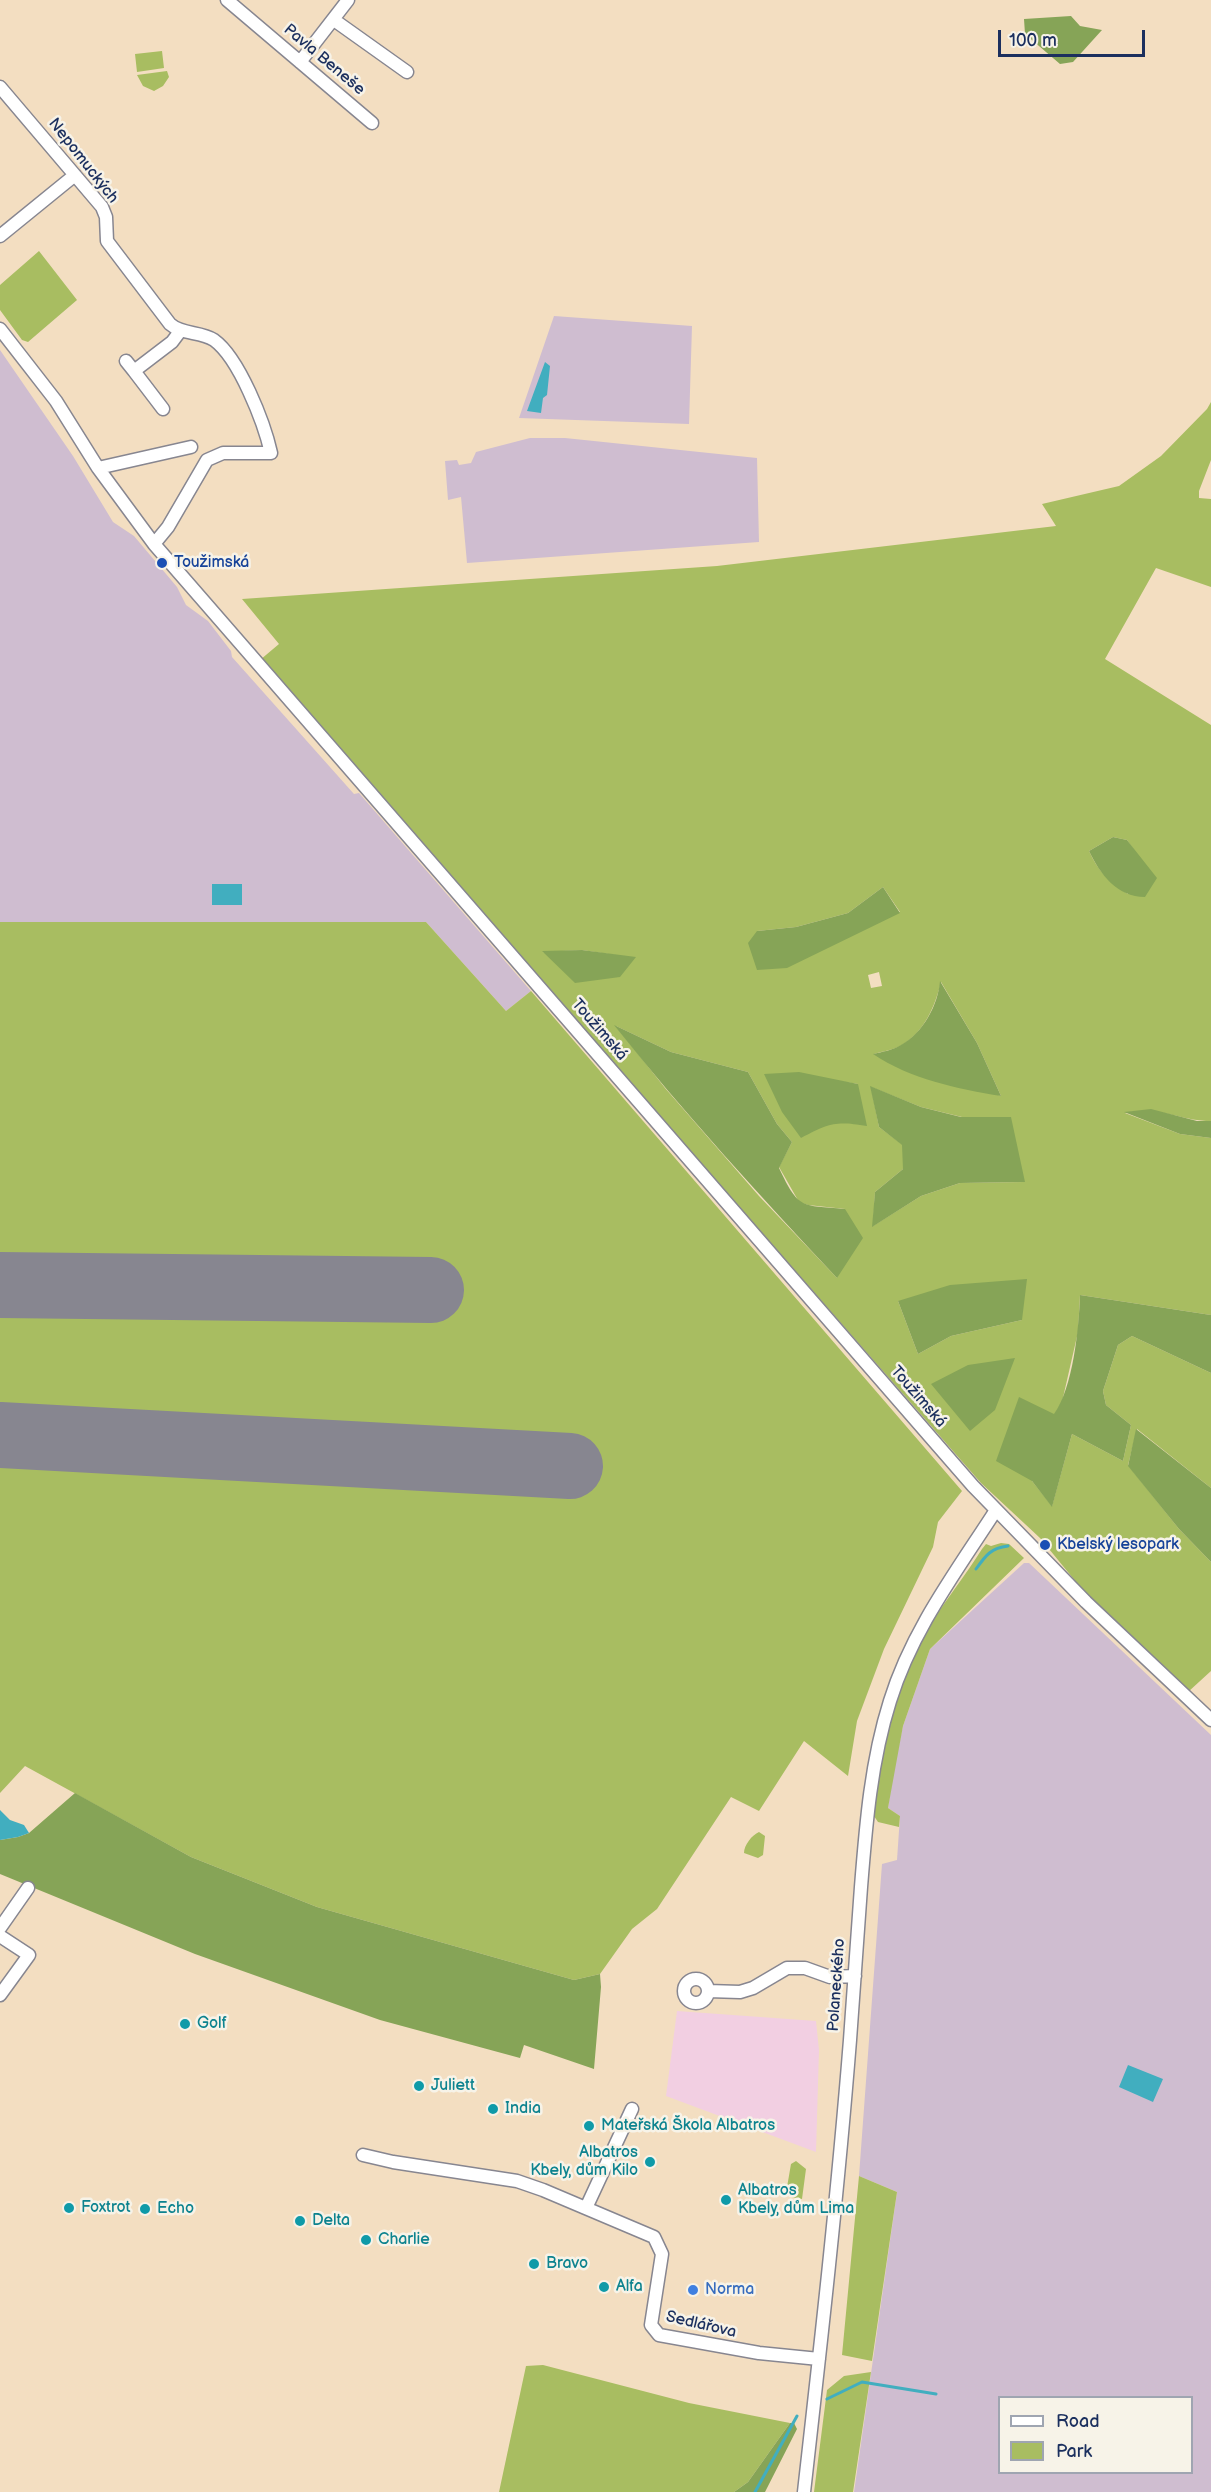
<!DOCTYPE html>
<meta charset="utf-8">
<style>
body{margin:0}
#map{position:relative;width:1211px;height:2492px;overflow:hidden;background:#f3dec1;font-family:"Balsamiq Sans",sans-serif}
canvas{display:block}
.legend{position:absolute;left:998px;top:2396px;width:195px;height:78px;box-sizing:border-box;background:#f7f3e8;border:2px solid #9fa5b1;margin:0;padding:8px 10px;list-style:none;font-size:18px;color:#1b2f5e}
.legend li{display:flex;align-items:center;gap:12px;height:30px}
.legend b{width:30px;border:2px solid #9fa5b1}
.scale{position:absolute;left:998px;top:30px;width:147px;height:27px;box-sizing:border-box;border:3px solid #1b2f5e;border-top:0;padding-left:8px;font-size:18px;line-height:21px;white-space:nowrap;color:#1b2f5e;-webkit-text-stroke:4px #f7f3e8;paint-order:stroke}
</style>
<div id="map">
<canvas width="1211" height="2492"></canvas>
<ul class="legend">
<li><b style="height:8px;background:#fff"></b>Road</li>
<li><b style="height:16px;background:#a8bd61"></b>Park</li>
</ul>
<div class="scale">100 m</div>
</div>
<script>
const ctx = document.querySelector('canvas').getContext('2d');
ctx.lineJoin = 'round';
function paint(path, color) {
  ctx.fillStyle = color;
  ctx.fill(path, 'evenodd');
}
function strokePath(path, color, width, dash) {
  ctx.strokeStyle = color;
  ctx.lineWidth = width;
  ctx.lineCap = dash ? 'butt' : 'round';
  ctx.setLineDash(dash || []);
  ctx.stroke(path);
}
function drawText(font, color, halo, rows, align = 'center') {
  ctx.font = font + ' "Balsamiq Sans",sans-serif';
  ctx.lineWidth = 5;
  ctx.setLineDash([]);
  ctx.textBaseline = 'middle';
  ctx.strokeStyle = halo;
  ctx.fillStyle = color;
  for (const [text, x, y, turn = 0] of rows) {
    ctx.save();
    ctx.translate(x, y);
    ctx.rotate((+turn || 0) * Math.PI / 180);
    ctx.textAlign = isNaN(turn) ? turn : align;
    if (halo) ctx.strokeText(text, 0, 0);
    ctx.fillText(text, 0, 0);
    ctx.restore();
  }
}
const built = new Path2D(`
 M677,2011L816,2021L819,2050L816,2152L666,2096Z`);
const industrial = new Path2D(`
 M554,316L692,326L689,424L519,418Z
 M0,350L73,456L113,522L134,536L177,587L186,605L208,621L231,651L232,657L354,794L359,793L531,991L506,1011L426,922H0Z
 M530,438H565L757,458L759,542L467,563L461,497L448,500L445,461L457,460L459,465L471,463L476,452Z
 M1024,1563H1029L1211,1735V2492H854L897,2192L859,2176L882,1864L897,1860L900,1816L888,1808L893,1773L903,1726L930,1649ZM1000,2398H1192V2472H1000Z`);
const green = new Path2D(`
 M162,51L164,68L137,72L135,54Z
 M167,71L169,77L163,86L154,91L143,86L137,75Z
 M39,251L77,300L28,342L22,340L0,310V285Z
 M1211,402V460L1199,491V498L1211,499V587L1156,568L1105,659L1211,725V1121C1178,1121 1160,1105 1125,1113L1180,1134L1211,1138V1315L1080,1295L1078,1332L1062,1402L1055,1414L1032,1481L1052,1506L1072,1434L1123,1461L1131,1425L1106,1405L1103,1391L1118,1345L1132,1336L1211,1373V1488L1137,1429L1128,1465L1179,1529L1211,1562V1671L1188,1692L1090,1599L1040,1538L981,1483L260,660L279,644L242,599L717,566L1056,526L1042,504L1119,486L1161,456L1207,409ZM1113,837L1127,840L1134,850L1128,894C1109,882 1098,871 1089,851ZM883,887L900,912L840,940L757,931L796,927L848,913ZM582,950L635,958L542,952ZM879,972L882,986L871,988L868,975ZM941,982L977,1043L1001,1096L874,1054C883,1051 894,1050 902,1045C925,1031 935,1006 941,982ZM616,1026L671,1052L748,1072L777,1124L792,1142L779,1167L799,1202L808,1205L845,1209L837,1278L759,1196L665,1088ZM832,1080L858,1084L841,1122L829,1123ZM871,1087L921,1107L962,1117H1010L1024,1182L960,1183L921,1196L873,1226L875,1192L903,1169V1145L879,1127ZM898,1301L1022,1320L951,1336L918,1354Z
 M0,922H426L506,1011L531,991L962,1491L938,1522L933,1547L884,1649L857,1721L848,1776L804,1741L759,1811L731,1797L657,1909L632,1929L600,1974L574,1980L317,1907L191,1857L25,1766L0,1793Z
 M1001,1543L1009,1544L1024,1558L930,1649L903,1726L888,1808L900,1816L899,1827L878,1822L874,1816C881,1752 894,1684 928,1628C945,1601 965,1576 982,1549L986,1544L991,1546Z
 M759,1832L765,1836L763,1855L758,1858L744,1853C744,1845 752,1835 759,1832Z
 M796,2161L806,2169L802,2199L791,2197L786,2193L791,2164Z
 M859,2176L897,2192L872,2361L842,2355Z
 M543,2365L689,2403L790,2423L748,2482L734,2492H499L526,2366Z
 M871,2372L853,2492H814L827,2390L844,2376Z`);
const forest = new Path2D(`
 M1071,16L1080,26L1102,30L1073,62L1060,64L1025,34L1024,19Z
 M1113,837L1127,840L1157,878L1145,897C1117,897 1100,874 1089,851Z
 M883,887L900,913L787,968L757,970L748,943L757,931L796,927L848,913Z
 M582,950L636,957L620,977L575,983L542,951Z
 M940,981L977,1043L1001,1096C958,1089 910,1079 873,1054C882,1052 893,1050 901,1045C923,1033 938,1005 940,981Z
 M614,1025L671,1052L748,1072L777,1124L792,1142L779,1168C799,1210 801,1205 845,1209L863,1238L837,1278C760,1196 684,1113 614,1025Z
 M799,1072L858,1084L867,1126C835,1121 830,1123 801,1138L782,1112L764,1074Z
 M870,1086L921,1107L961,1117H1011L1025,1182L960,1183L921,1196L872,1227L875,1192L903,1169L902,1145L879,1127Z
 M1151,1109L1197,1121H1211V1138L1180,1134L1124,1112Z
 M1027,1279L1022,1320L951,1336L918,1354L898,1301L950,1285Z
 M1080,1295L1211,1315V1373L1132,1336L1118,1345L1103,1391L1106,1405L1131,1425L1123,1461L1072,1434L1052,1507L1032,1481L996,1461L1019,1397L1054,1414C1073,1388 1079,1328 1080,1295Z
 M1015,1358L995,1410L970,1431L931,1384L968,1365Z
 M1136,1429L1211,1488V1562L1179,1529L1128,1466Z
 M75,1793L191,1857L317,1907L574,1980L600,1974L601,1987L594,2069L524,2045L520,2058L380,2020L195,1954L0,1874V1840L18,1837L29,1833Z
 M790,2423H794L797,2429L765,2492H734L748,2482Z`);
const water = new Path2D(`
 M545,362L550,366L547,395L543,398L541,413L527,411Z
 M212,884H242V905H212Z
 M0,1810L10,1820L24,1825L29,1833L18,1837L0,1840Z
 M1128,2065L1163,2079L1153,2102L1119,2087Z`);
const stream = new Path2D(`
 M976,1569C986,1555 991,1548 1008,1546
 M827,2399L862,2382L936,2394
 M755,2492L797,2416`);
const runway = new Path2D(`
 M0,1285L431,1290
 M0,1435L570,1466`);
const minor = new Path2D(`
 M227,0L372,123
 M334,20L407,72
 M300,62L348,0
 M0,87L102,207L106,217L107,241L170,324C182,335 200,331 214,340C239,358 264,422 271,453H223L207,460L168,527L154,544
 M0,236L75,175
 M0,329L56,401L98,468L154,544L973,1486L1086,1602L1211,1720
 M126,361L134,371
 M163,409L134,371L172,342L181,330
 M98,468L191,447
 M0,1928L28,1888
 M0,1936L29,1955L0,1995
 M684 1991a12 12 0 1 1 24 0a12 12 0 1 1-24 0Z
 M708,1991L740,1992L753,1988L787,1968H805L830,1977L855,1976
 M363,2155L393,2162L517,2181L543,2190L654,2237L662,2254L651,2325L659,2335L759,2353L819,2359
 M586,2208L632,2109
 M804,2492C821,2342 838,2191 850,2040C854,1989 857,1938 861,1887C866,1824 871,1761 890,1701C912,1630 956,1572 996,1510`);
const markers = [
 [162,563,6,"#1a4fb4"],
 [1045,1545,6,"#1a4fb4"],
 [185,2024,6,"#0f9aa8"],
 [419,2086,6,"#0f9aa8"],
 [493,2109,6,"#0f9aa8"],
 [589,2126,6,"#0f9aa8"],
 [650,2162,6,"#0f9aa8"],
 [726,2200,6,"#0f9aa8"],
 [69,2208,6,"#0f9aa8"],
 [145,2209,6,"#0f9aa8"],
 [300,2221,6,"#0f9aa8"],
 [366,2240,6,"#0f9aa8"],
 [534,2264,6,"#0f9aa8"],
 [604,2287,6,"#0f9aa8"],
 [693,2290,6,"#3f7fe0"]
];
const streetNames = [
 ["Pavla Beneše",324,60,40],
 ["Nepomuckých",83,161,52],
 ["Toužimská",599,1030,49],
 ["Toužimská",918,1397,49],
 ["Polaneckého",837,1985,-86],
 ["Sedlářova",701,2325,13]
];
const transitNames = [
 ["Toužimská",174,563],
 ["Kbelský lesopark",1057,1545]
];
const cultureNames = [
 ["Golf",197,2024],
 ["Juliett",431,2086],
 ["India",505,2109],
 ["Mateřská Škola Albatros",601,2126],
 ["Albatros",638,2153,"right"],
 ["Kbely, dům Kilo",638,2171,"right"],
 ["Albatros",738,2191],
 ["Kbely, dům Lima",738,2209],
 ["Foxtrot",81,2208],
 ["Echo",157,2209],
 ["Delta",312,2221],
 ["Charlie",378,2240],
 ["Bravo",546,2264],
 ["Alfa",616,2287]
];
const shopNames = [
 ["Norma",705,2290]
];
paint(built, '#f2cfe2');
paint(industrial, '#cfbdd0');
paint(green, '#a8bd61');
paint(forest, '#86a457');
paint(water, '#41aebf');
strokePath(stream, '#41aebf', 3);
strokePath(runway, '#878690', 66);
strokePath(minor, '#878690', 15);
strokePath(minor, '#fff', 12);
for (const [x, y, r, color] of markers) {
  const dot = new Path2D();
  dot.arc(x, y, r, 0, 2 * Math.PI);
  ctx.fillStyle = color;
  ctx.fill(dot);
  strokePath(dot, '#f7f3e8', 2);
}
drawText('16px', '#1b2f5e', '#f7f3e8', streetNames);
drawText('16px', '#164399', '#f7f3e8', transitNames, 'left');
drawText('16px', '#0d838f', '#f7f3e8', cultureNames, 'left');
drawText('16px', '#366cbe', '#f7f3e8', shopNames, 'left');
</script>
